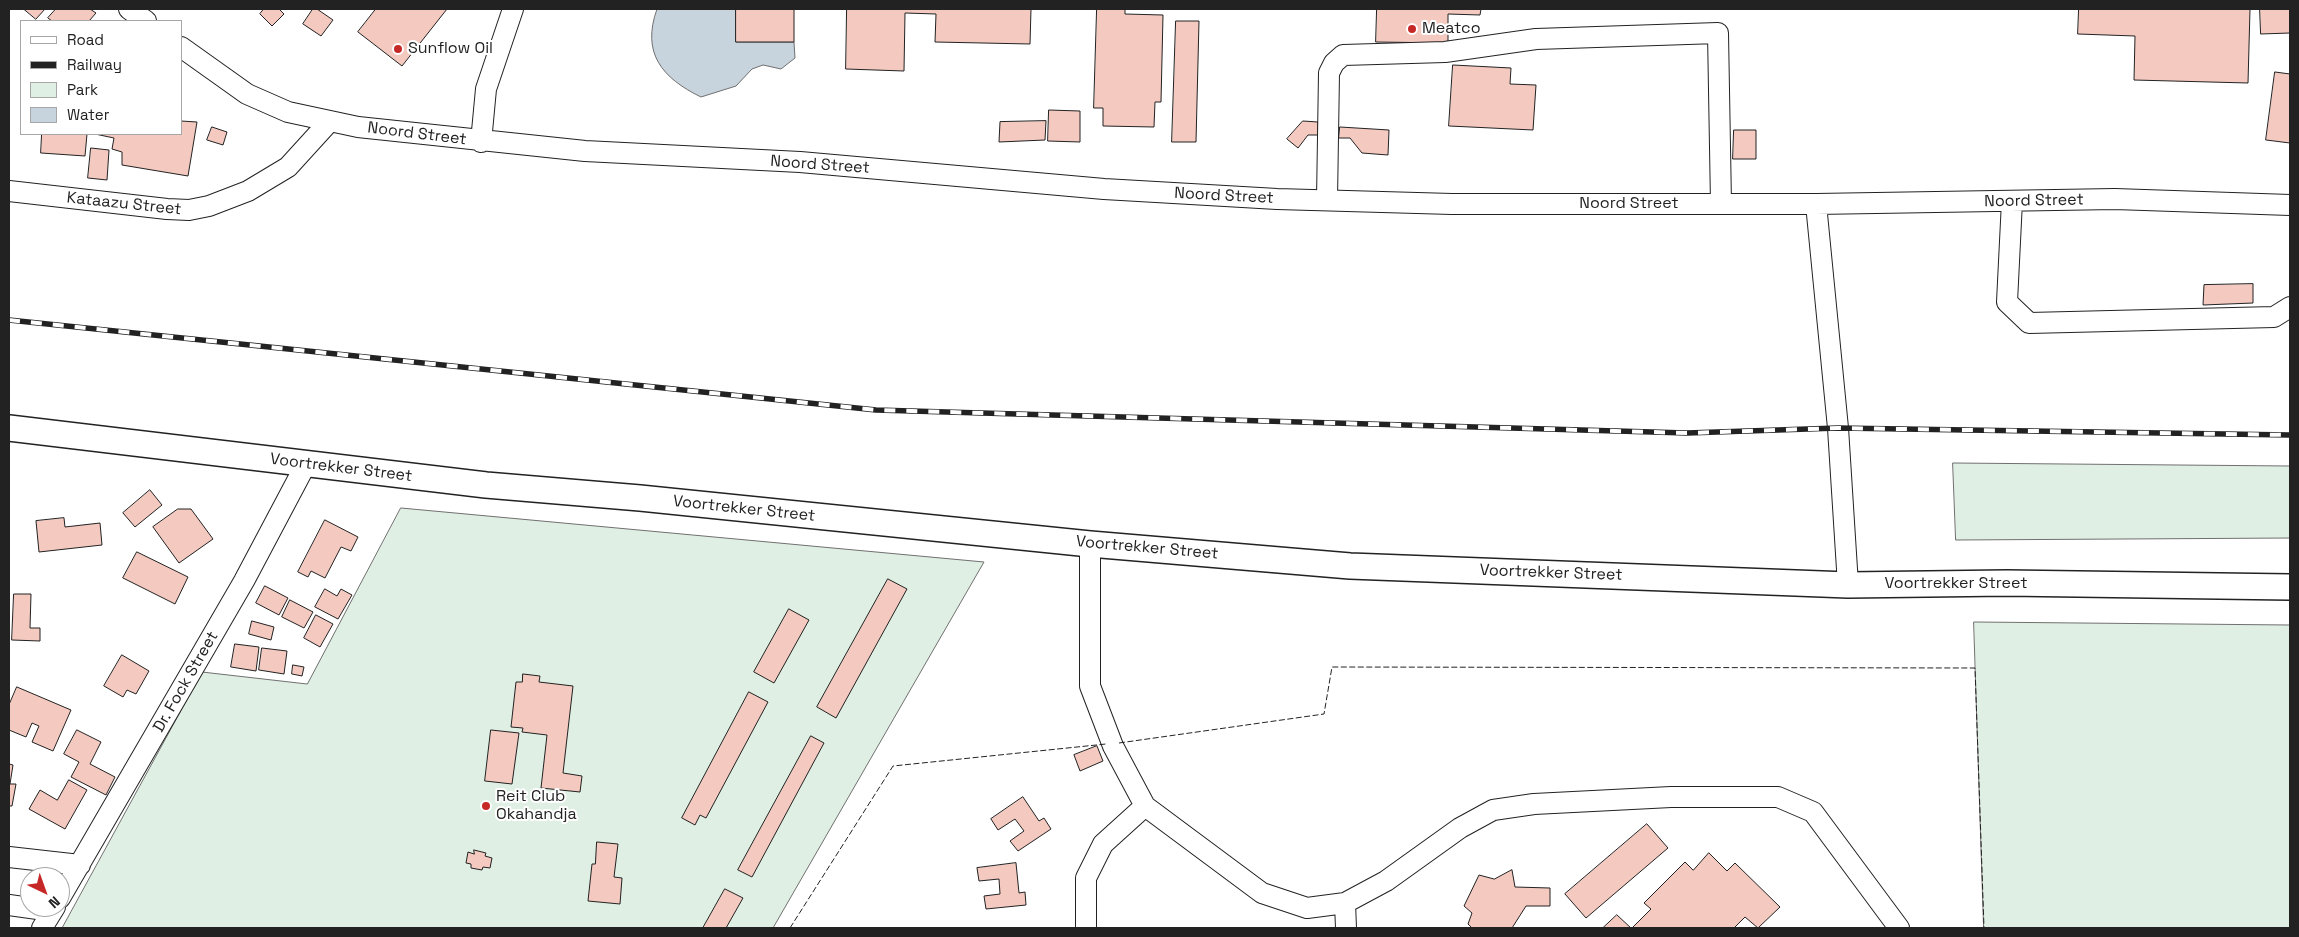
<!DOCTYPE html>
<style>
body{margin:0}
#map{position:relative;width:2299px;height:937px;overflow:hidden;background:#fff;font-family:"Space Grotesk",sans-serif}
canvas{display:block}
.frame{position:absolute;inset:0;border:10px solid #222;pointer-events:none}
.legend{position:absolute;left:20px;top:20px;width:162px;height:115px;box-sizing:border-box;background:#fff;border:1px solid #a7a7a7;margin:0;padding:6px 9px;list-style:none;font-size:15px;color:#222}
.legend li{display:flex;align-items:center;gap:10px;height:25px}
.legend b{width:25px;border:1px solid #a7a7a7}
.north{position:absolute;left:20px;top:867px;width:50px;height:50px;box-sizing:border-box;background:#fff;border:1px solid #a7a7a7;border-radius:50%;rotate:138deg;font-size:14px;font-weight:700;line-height:20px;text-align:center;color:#222}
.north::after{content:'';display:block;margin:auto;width:18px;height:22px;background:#c62828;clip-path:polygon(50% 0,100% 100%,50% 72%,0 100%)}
</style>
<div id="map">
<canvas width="2299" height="937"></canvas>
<div class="frame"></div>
<ul class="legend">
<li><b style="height:6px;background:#fff"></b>Road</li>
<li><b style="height:6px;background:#222"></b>Railway</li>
<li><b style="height:14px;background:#e0efe3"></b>Park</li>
<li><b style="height:14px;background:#c7d3dd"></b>Water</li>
</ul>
<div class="north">N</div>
</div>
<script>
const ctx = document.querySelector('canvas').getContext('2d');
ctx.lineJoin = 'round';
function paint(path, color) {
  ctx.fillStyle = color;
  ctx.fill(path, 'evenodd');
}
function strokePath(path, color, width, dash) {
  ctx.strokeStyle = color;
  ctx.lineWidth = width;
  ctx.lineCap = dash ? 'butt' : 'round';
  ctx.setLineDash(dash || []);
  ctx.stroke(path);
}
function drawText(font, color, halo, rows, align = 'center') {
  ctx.font = font + ' "Space Grotesk",sans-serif';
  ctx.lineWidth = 4;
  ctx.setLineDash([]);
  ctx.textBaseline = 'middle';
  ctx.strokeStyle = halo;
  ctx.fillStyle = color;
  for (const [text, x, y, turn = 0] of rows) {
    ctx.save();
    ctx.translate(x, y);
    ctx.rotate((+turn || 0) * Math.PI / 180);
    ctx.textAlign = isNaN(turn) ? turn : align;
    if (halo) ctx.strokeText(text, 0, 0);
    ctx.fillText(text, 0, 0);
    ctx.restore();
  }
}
const green = new Path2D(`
 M1953,463L2290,466V538L1956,540Z
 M401,508L984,562L773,928H62L202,672L307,684Z
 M1974,622L2290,625V928H1984Z`);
const water = new Path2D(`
 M657,9H736V42H794L795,58L781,69L763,65L752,69L736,86L701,97C662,78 641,53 657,9Z`);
const building = new Path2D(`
 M24,9H45L36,19Z
 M56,9H90L96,13L89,21H52L48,18Z
 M264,9H279L284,14L272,26L260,14Z
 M313,9H317L333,20L321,36L303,24Z
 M376,9H447L402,66L358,32Z
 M736,9H794V42H736Z
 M847,9H1031L1030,44L935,42L936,14L905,13L904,71L846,69Z
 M1097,9H1125V14L1163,15L1161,102H1155L1154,127L1103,126V108H1094Z
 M1377,9H1481L1480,15L1448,14V43L1376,42Z
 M2079,9H2250L2248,83L2134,80L2135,36L2078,34Z
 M2260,9H2290V33L2261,34Z
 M1176,21H1199L1196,142H1172Z
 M1453,65L1511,68L1510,84L1536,85L1533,130L1449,126Z
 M2275,72L2290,74V143L2266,140Z
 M1049,110L1080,111V142L1048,141Z
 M181,121L197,122L188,176L122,165V152L112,149L114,138L95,134H181Z
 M1046,121L1045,140L999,142L1000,122Z
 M1303,121L1318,122V135H1308L1298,148L1287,139Z
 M212,127L227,132L223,145L207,140Z
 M1340,127L1389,130L1388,155L1362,153L1350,138H1339Z
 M1734,130H1756V159H1733Z
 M42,134H87L85,156L41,153Z
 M91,148L109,150L107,180L88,178Z
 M2253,284V303L2203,305L2204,285Z
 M150,490L162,505L135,527L123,513Z
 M178,509H191L213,539L179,563L153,527Z
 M64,518L65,527L100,523L102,545L39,552L36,521Z
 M325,520L358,537L351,551L341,547L325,578L311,571L308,577L298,572Z
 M137,552L188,577L175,604L123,578Z
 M888,579L907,589L836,718L817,707Z
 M265,586L288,598L279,615L256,603Z
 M325,589L337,596L341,589L352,595L338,619L315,607Z
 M14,594H31L30,628H40V641L12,640Z
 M290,600L313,612L304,628L282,617Z
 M789,609L809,620L774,683L754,672Z
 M316,615L333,624L320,647L304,638Z
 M252,621L274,627L271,640L249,634Z
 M235,644L259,647L256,671L231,667Z
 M262,648L287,651L284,674L259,670Z
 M122,655L149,671L136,694L127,690L123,697L104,686Z
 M293,665L304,667L302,676L292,674Z
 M523,674L540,676L539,682L573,686L563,773L582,776L580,792L541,788L547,735L522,732L523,728L511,727L516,682H522Z
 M17,687L71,710L53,751L32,742L39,726L32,723L26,737L9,730V705Z
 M749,692L768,702L706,818L700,815L695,825L682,818Z
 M77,730L101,742L90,764L115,777L106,795L71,777L79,762L64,754Z
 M491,730L519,733L512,784L485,781Z
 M811,736L824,743L752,877L738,870Z
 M1097,746L1103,761L1080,771L1074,755Z
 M9,764L13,765L10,784H16L12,806H9Z
 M69,780L87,790L65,829L29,809L40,790L57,800Z
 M1023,797L1039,821L1044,818L1051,829L1018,851L1010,841L1024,831L1015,819L998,830L991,819Z
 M1647,824L1668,848L1586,918L1565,894Z
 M597,842L618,844L614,877L622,878L620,904L588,901L592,864H595Z
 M474,850L486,853L485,856L492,858L490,868L483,867L482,870L471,868V864L466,863L468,852L474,854Z
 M1709,853L1727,871L1735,863L1780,907L1758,928L1745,917L1734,928H1632L1651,909L1644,903L1685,862L1693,870Z
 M1016,863L1019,893L1025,892L1026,905L986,909L984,896L1000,894L999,879L979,881L977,868Z
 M1512,870L1515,887L1550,888V906H1526L1512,928H1472L1468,924L1472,913L1464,906L1479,875L1494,879Z
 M725,889L743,898L726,928H703Z
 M1617,915L1631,928H1603Z`);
const minor = new Path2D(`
 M129,9L146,21
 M181,47L247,94L288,112L358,127L585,151L800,162L1104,189L1277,199L1452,204H1816L2115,199L2290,205
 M481,142L486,89L513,9
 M9,191L167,209L189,210L209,206L248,191L288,167L329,122
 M1327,200L1329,73L1334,63L1343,55L1445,52L1536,39L1718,33L1721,204
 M2012,201L2007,302L2029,323L2274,317L2290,307
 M1816,204L1838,428L1848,585
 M1090,544V686L1113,746L1145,806L1262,893L1307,908L1345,903L1386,881L1460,828L1493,810L1534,804L1671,797H1778L1813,812L1899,928
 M9,857L80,865
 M60,898L244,581L306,464
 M1345,903L1346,928
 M9,905L52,911
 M42,928L55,907
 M1086,928V878L1103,844L1145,806`);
const major = new Path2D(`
 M9,428L486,485L640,498L1090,544L1350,566L1848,585L2007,583L2290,587`);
const rail = new Path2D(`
 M9,320L876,410L1687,433L1838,428L2290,435`);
const fence = new Path2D(`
 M1119,743L1324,714L1332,667L1975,668L1984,928
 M790,928L893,766L1106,744`);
const markers = [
 [1412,29,5,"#c62828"],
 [398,49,5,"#c62828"],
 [486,806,5,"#c62828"]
];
const poiNames = [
 ["Meatco",1422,29],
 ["Sunflow Oil",408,49],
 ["Reit Club",496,797],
 ["Okahandja",496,815]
];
const streetNames = [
 ["Noord Street",417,134,7],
 ["Noord Street",820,165,4],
 ["Noord Street",1224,196,3],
 ["Noord Street",2034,201,-1],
 ["Kataazu Street",124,204,6],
 ["Noord Street",1629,204],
 ["Voortrekker Street",341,468,7],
 ["Voortrekker Street",744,509,6],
 ["Voortrekker Street",1147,548,5],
 ["Voortrekker Street",1551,573,2],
 ["Voortrekker Street",1956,584],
 ["Dr. Fock Street",186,682,-60]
];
paint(green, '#e0efe3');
strokePath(green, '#6f6f6f', 1);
paint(water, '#c7d3dd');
strokePath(water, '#6f6f6f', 1);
paint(building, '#f3c9c0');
strokePath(building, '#222', 1);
strokePath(minor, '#222', 22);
strokePath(major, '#222', 28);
strokePath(minor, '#fff', 20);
strokePath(major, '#fff', 25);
strokePath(rail, '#222', 5.5);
strokePath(rail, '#fff', 4, [11]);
strokePath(fence, '#222', 1, [6, 2.5]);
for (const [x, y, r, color] of markers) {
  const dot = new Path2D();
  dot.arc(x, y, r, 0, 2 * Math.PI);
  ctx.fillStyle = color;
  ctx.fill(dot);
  strokePath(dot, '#fff', 2);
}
drawText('16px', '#222', '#fff', poiNames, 'left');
drawText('16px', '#222', '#fff', streetNames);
</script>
